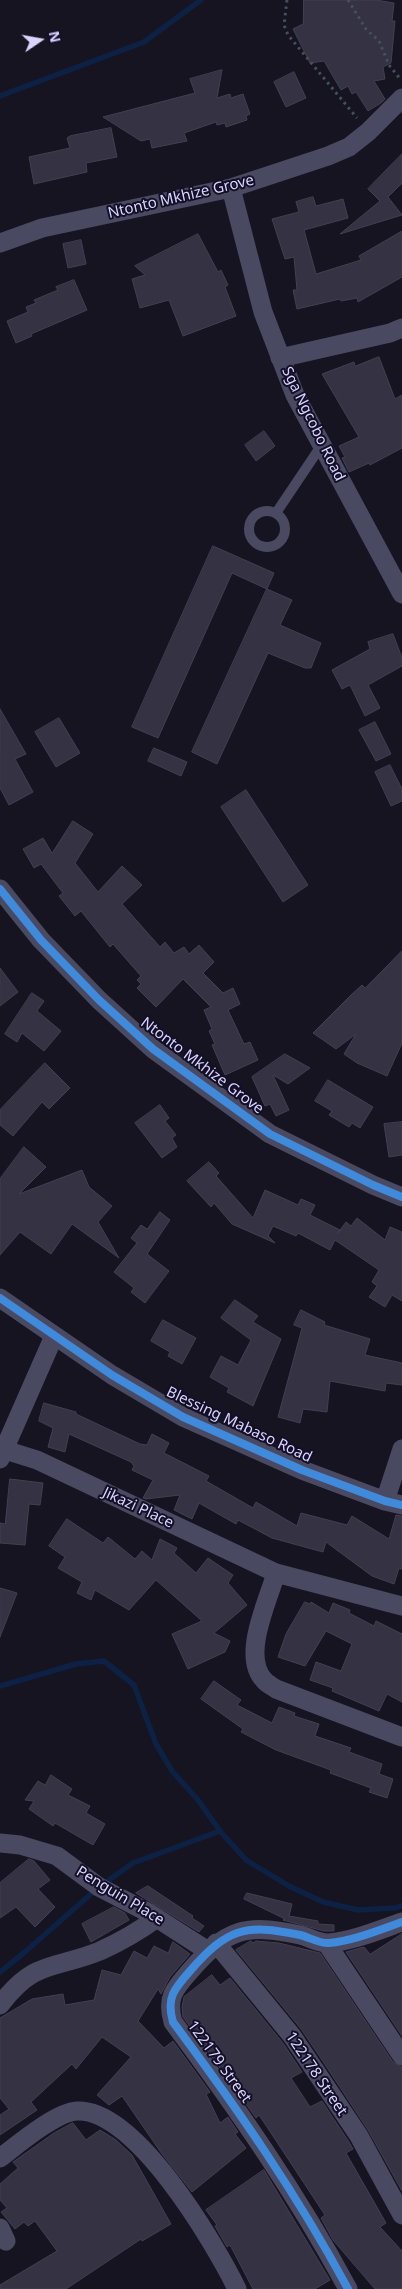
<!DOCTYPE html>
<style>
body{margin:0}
#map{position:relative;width:402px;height:2289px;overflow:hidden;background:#161421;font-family:"Noto Sans",sans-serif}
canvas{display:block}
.north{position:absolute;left:15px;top:15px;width:50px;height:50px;-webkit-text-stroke:4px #130f26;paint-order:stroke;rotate:78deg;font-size:14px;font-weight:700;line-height:20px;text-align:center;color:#d9d4ff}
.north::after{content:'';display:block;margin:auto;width:18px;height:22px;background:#d9d4ff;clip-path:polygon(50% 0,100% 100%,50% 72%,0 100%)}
</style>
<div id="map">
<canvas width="402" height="2289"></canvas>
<div class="north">N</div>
</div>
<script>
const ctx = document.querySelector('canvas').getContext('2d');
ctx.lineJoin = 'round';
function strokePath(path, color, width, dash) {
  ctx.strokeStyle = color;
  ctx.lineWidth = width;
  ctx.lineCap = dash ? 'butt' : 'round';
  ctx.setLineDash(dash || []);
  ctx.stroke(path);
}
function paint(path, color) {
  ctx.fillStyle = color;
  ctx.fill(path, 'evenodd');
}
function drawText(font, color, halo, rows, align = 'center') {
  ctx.font = font + ' "Noto Sans",sans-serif';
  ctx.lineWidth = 4;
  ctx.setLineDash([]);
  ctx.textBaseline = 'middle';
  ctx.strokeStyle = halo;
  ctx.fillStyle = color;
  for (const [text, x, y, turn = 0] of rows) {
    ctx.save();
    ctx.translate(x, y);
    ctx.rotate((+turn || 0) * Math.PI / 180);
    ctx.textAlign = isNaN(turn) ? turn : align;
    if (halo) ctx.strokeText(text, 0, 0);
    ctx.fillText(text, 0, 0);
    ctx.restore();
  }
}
const stream = new Path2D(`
 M0,96L144,42L201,0
 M0,1686L76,1664L104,1661L134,1685L156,1744L172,1771L198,1800L220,1831L246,1860L289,1886L323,1902L358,1910L395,1908L402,1906
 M0,1972L26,1951L99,1887L133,1863L220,1831`);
const building = new Path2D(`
 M304,0H376L394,3L392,21H395L391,63L383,67L385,79L374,81L385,99L381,103L368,111L356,92L352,94L348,86L341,90L324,61L310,63L293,29L303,24Z
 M222,70L217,98L230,94L231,98L243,94L250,114L246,116L247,120L226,127L225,123L217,125L216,122L184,133L187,141L152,148L150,139L141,141L103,117L195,93L190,79Z
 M294,72L306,98L286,107L274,82Z
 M111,128L117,157L86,163L87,172L34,184L29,157L70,148L67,138L70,136Z
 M402,154V183L388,197L402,215L340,234L380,201L368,189Z
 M313,197L316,206L343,199L348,218L304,230L316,274L361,260L359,256L402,231V277L358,302L357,298L341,301L340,299L297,309L293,290H297L294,257L285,259L272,219L299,212L296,202Z
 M198,234L218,272L221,270L228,285L225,287L236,316L183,336L169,300L140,308L132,279L145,275L135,266Z
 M81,240L86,264L68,268L63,244Z
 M74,280L87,310L31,334L32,336L16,343L7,321L28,312L26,307L36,303L34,300L58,290L56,287Z
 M379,357L395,399L402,395V448L370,465L369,463L349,472L342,458L345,457L339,446L359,437L322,374L354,362L355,366Z
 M264,431L275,446L256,461L245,445Z
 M213,546L274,573L267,589L232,573L158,738L132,727Z
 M267,589L292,600L280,625L321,643L311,668H305L268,653L217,764L192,752Z
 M393,634L402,658V666L368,685L380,708L365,716L350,685L342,689L332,670L370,649L368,642Z
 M0,709L26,754L15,759L33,792L9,805L0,788Z
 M59,718L80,753L56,767L35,732Z
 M375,722L391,754L376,761L359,730Z
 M154,748L187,762L181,776L148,761Z
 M390,765L402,789V801L391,806L375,772Z
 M246,790L308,885L283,902L221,807Z
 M73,821L93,834L75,863L98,892L122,866L142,885L122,904L160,947L165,942L174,953L184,947L189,954L199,945L214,962L203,973L223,993L233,988L240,1004L228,1010L244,1044L250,1042L258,1060L225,1075L212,1045L215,1044L209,1031L212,1029L204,1010L211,1007L183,979L156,1007L137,988L141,984L137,980L141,976L113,944L110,947L81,911L75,916L59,896L63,893L41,864L34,868L23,849L43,838L52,853Z
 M402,951V1043L387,1076L357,1063L344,1054L356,1034L336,1049L313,1033L351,995L362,985L365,988Z
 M0,968L18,992L0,1006Z
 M32,993L44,1001L37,1011L61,1031L44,1051L22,1033L17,1042L5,1034Z
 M285,1054L310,1068L288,1084L273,1075L289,1110L276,1116L270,1104L265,1106L252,1077Z
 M45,1063L70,1088L49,1109L42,1102L13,1136L0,1125V1110Z
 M328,1080L373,1107L360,1128L352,1123L349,1127L329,1115L332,1111L315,1101Z
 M160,1105L169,1118L165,1121L176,1135L172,1138L177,1147L162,1158L135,1123Z
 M402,1122V1155L389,1157L384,1124Z
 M24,1147L46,1167L19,1194L82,1170L89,1187L112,1206L98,1222L119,1258L72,1224L51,1254L20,1232L0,1255V1179Z
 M209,1162L219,1173L216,1176L253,1218L265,1190L298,1205L301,1199L315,1205L310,1215L340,1230L338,1233L346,1222L351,1226L357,1218L385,1240L390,1227L402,1232V1301L392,1295L385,1307L369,1297L377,1286L372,1282L379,1270L335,1240L330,1250L298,1233L296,1236L273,1226L268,1236L275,1243L232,1224L214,1203L211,1207L187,1181Z
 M160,1212L170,1220L147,1254L169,1271L145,1303L131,1292L134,1288L114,1272L137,1243L131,1238L141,1225L147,1229Z
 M235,1300L258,1316L253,1322L281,1339L253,1406L227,1392L229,1388L210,1377L221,1356L238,1365L251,1340L221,1318Z
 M301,1310L325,1322L324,1325L370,1339L365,1355L402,1363V1385L386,1383L385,1391L330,1381L327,1412L303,1409L300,1423L278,1417L302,1328L294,1325Z
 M163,1320L196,1338L182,1364L168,1356L170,1352L151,1341Z
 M44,1403L76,1412V1414L140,1444L147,1445L152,1434L169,1443L164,1453L209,1476L206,1481L253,1508L256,1502L297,1526L301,1513L347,1525L352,1516L389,1539L396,1515L402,1516V1569L399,1568L394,1584L372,1576L326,1542L323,1552L272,1538L238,1520L236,1524L199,1503L192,1519L174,1510L180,1495L146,1499L143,1498L153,1480L132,1470L134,1466L131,1462L69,1434L65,1452L48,1447L53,1428L39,1421Z
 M10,1479L43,1483L40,1505L29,1504L25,1545L0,1543V1523L5,1524Z
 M67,1519L103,1543L108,1537L135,1559L142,1551L152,1560L160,1539L177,1548L174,1553L196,1573L208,1558L233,1575L228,1583L247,1605L214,1633L230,1641L225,1652L188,1669L172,1634L202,1621L156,1580L129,1610L95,1590L91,1600L77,1593L82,1582L58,1568L65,1557L49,1546Z
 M0,1588L17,1593L0,1637Z
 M305,1602L310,1604L311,1602L329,1613L333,1603L350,1610L349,1613L374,1626L376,1621L402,1634V1702L387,1694L379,1711L332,1691L333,1688L310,1680L316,1662L341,1671L352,1644L326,1631L305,1666L278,1657L286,1634Z
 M214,1681L241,1700L237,1705L272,1723L279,1707L295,1713L294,1716L319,1724L315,1736L351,1748L349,1752L382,1764L379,1774L393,1779L387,1798L369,1792L371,1788L330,1773L331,1770L276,1750L241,1732L243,1729L201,1699Z
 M51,1775L72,1789L68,1795L90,1806L86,1813L105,1824L93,1845L55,1823L53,1826L29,1809L34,1801L25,1800L38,1781L45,1785Z
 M29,1859L34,1861L50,1880L38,1889L55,1907L35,1927L16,1907L0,1918V1883Z
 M148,1886L193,1916L192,1918L204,1926L199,1932L136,1893Z
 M247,1893L292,1904L289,1916L318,1921V1924L334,1925V1931H324L283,1920L285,1919L244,1899Z
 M114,1907L125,1913L129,1920L91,1942L82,1924Z
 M402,1934V2036L346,1952L364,1947L370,1954Z
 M251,1941L253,1943L256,1941L279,1943L320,1953L393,2062L402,2067V2191L368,2130L322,2060L301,2029L236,1950Z
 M173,1942L190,1954L170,1977L161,1994L158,1989L138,2021L164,2048L173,2041L210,2092L206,2094L220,2123L228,2117L238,2132L235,2134L246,2148L192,2192L162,2154L122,2096L109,2105L97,2095L131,2057L102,2037L76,2069L72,2064L31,2102L37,2110L0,2135V2115L9,2109L0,2098V2018L32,1999L63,1994L65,2005L94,2000L102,1970L121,1975L134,1951L147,1958L154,1946L168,1953Z
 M212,1975L220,1985L230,1978L283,2043L302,2072L291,2078L310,2107L322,2101L349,2142L353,2149L346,2153L386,2223L380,2227L402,2251V2289H375L333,2240L321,2218L325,2215L269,2130L259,2115L256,2118L183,2017L182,2007L184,1997Z
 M73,2123L86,2140L100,2130L116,2140L132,2155L171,2224L142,2241L141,2239L66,2289H0V2285L57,2251L35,2221L28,2226L24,2222L15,2229L1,2212L7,2208L0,2200V2184L18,2168L13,2162L54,2133Z
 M264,2170L330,2280L315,2289H253L230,2245L227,2247L215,2226L217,2225L206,2210Z`);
const path = new Path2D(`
 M287,0L284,25L288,35L357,118
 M348,0L366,29L379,41L389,65L401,80`);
const service = new Path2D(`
 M249 529a18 18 0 1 1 36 0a18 18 0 1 1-36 0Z
 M276,513L321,446`);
const minor = new Path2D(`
 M231,188L263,312L295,395L402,594
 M0,243L42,228L231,188L328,156L349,147L368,132L402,98
 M280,358L390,333L402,328
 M0,889L41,940L99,1000L153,1049L270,1134L373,1185L402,1197
 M0,1298L112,1375L183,1417L302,1470L385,1501L402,1505
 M0,1445L5,1450L37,1460L276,1573L402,1606
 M0,1459L54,1336
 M385,1501L402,1449
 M276,1573C268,1601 241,1656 264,1680C267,1684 272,1686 276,1689L402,1737
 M0,1843L20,1845L57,1856L99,1887L149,1913L208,1951
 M216,1943L292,2036L359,2136L402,2215
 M327,1944L402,2056
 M0,2005C35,1959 53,1970 100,1951C120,1942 139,1931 157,1918
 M0,2158C17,2145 56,2112 77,2111C135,2108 214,2242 237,2289
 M0,2228L6,2241
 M348,2289C297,2194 237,2108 173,2022C166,1998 174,1989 190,1971C227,1929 244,1923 300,1935C309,1937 320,1944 329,1943C353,1941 379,1930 402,1922`);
const cycleway = new Path2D(`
 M0,889L41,940L99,1000L153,1049L270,1134L373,1185L402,1197
 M0,1298L112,1375L183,1417L302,1470L385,1501L402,1505
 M348,2289C297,2194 237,2108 173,2022C166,1998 174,1989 190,1971C227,1929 244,1923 300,1935C309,1937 320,1944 329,1943C353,1941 379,1930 402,1922`);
const streetNames = [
 ["Ntonto Mkhize Grove",181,197,-13],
 ["Sga Ngcobo Road",313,424,64],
 ["Ntonto Mkhize Grove",202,1066,37],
 ["Blessing Mabaso Road",239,1425,25],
 ["Jikazi Place",138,1508,25],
 ["Penguin Place",120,1896,31],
 ["122179 Street",219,2062,54],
 ["122178 Street",316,2074,56]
];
strokePath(stream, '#0d2144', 5.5);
paint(building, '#343243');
strokePath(building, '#433f54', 1);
strokePath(path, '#44505f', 3, [2.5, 4]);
strokePath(service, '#4a4962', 10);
strokePath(minor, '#4a4962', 19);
strokePath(cycleway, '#408adc', 8);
drawText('15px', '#d9d4ff', '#130f26', streetNames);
</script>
